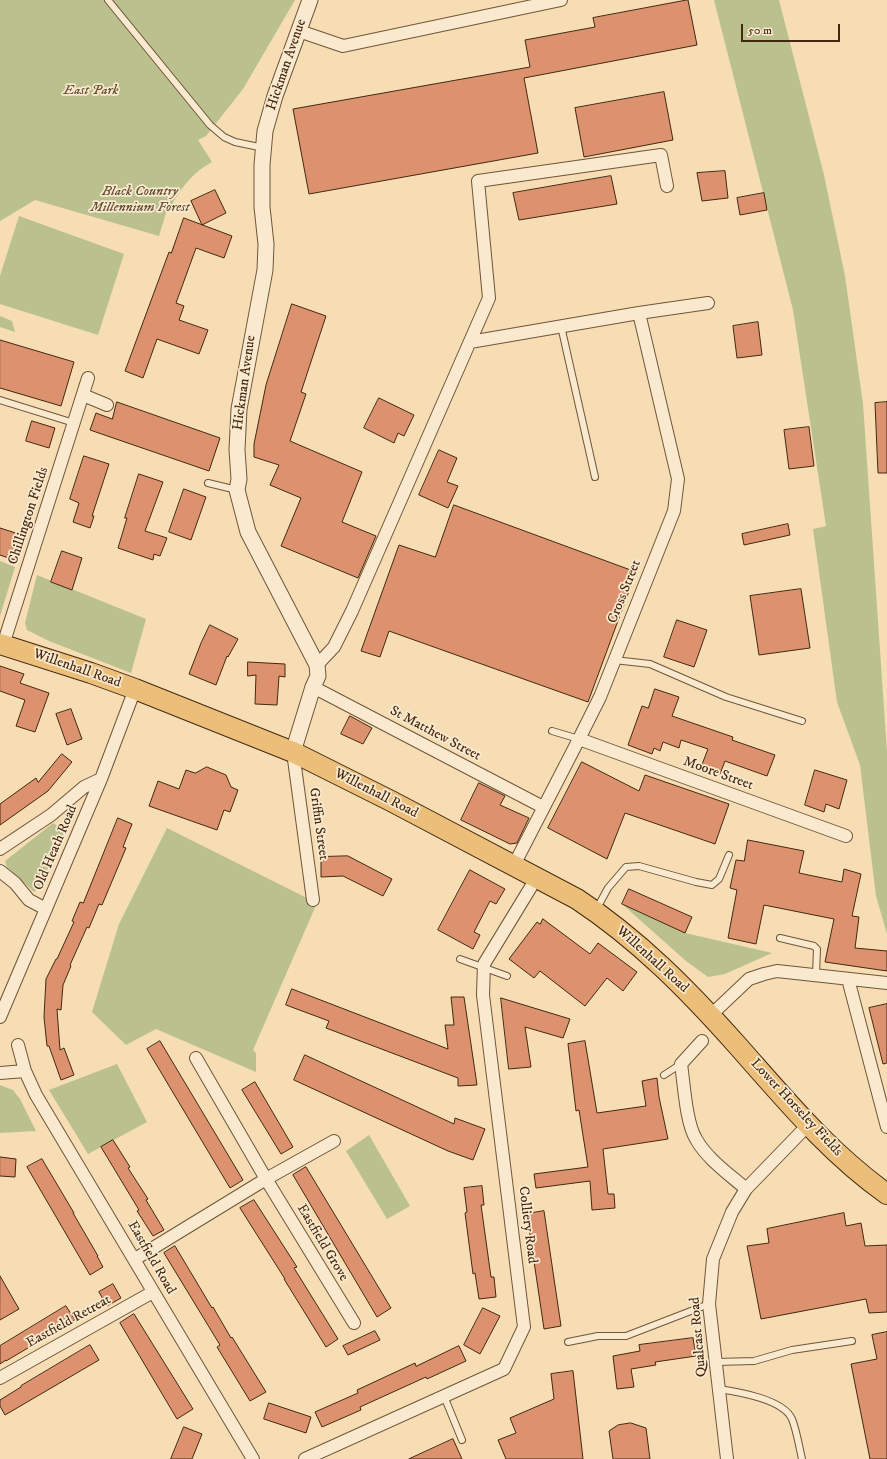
<!DOCTYPE html>
<style>
body{margin:0}
#map{position:relative;width:887px;height:1459px;overflow:hidden;background:#f6ddb4;font-family:"IM FELL DW Pica",serif}
canvas{display:block}
.scale{position:absolute;left:741px;top:24px;width:99px;height:18px;box-sizing:border-box;border:2px solid #442810;border-top:0;padding-left:5px;font-size:12px;line-height:14px;white-space:nowrap;color:#442810;-webkit-text-stroke:3px #f9e9ce;paint-order:stroke}
</style>
<div id="map">
<canvas width="887" height="1459"></canvas>
<div class="scale">50 m</div>
</div>
<script>
const ctx = document.querySelector('canvas').getContext('2d');
ctx.lineJoin = 'round';
function paint(path, color) {
  ctx.fillStyle = color;
  ctx.fill(path, 'evenodd');
}
function strokePath(path, color, width, dash) {
  ctx.strokeStyle = color;
  ctx.lineWidth = width;
  ctx.lineCap = dash ? 'butt' : 'round';
  ctx.setLineDash(dash || []);
  ctx.stroke(path);
}
function drawText(font, color, halo, rows, align = 'center') {
  ctx.font = font + ' "IM FELL DW Pica",serif';
  ctx.lineWidth = 3.5;
  ctx.setLineDash([]);
  ctx.textBaseline = 'middle';
  ctx.strokeStyle = halo;
  ctx.fillStyle = color;
  for (const [text, x, y, turn = 0] of rows) {
    ctx.save();
    ctx.translate(x, y);
    ctx.rotate((+turn || 0) * Math.PI / 180);
    ctx.textAlign = isNaN(turn) ? turn : align;
    if (halo) ctx.strokeText(text, 0, 0);
    ctx.fillText(text, 0, 0);
    ctx.restore();
  }
}
const green = new Path2D(`
 M0,0H295L243,89L206,136L198,140L212,162C192,173 182,187 171,206H168L159,236L35,200L0,221Z
 M714,0H779L824,175L845,276L863,404L887,752V934L876,896L860,765L837,702L813,529L826,526L793,310Z
 M19,216L124,254L98,335L0,304V276Z
 M0,316L12,321L15,332L0,327Z
 M0,561L15,567L0,616Z
 M37,575L146,619L131,673L49,641L27,630L25,623Z
 M53,823L65,831L39,888L34,892L7,867L5,861Z
 M167,828L317,903L253,1050L256,1053V1072L156,1029L126,1045L92,1012L119,924Z
 M622,904L685,933L772,953L725,974L708,977L686,961Z
 M117,1064L147,1122L88,1154L49,1090Z
 M0,1085L13,1090L20,1099L36,1131L0,1133Z
 M369,1135L410,1206L387,1219L346,1151Z`);
const building = new Path2D(`
 M687,0H688L697,45L524,78L538,153L309,194L293,109L530,67L525,40L595,27L593,18Z
 M664,92L673,140L584,157L575,108Z
 M725,171L728,198L702,201L697,173Z
 M611,176L617,204L519,220L513,193Z
 M215,190L226,213L202,225L191,201Z
 M764,193L767,210L740,215L737,198Z
 M184,218L232,236L224,258L196,248L176,303L184,306L179,320L208,330L199,354L157,339L143,378L125,371L169,252L171,253Z
 M292,304L326,316L301,392L306,394L290,441L362,472L342,522L376,536L358,578L281,546L301,498L270,485L279,465L254,457V444L266,385Z
 M758,322L762,355L737,358L733,326Z
 M0,340L74,362L61,406L0,388Z
 M379,398L414,415L404,436L398,433L394,443L364,428Z
 M117,402L220,438L209,471L90,430L96,413L112,419Z
 M887,402V473H878L875,403Z
 M32,421L55,428L49,448L26,441Z
 M809,427L814,466L789,469L784,430Z
 M439,450L457,458L447,482L458,486L448,508L419,495Z
 M84,456L109,464L92,516H94L90,528L73,522L79,503L70,499Z
 M139,474L163,482L145,531L167,538L160,556L154,554L153,560L118,548L127,518H125Z
 M184,489L206,497L191,540L169,532Z
 M454,505L636,572L588,702L389,631L380,657L361,651L399,545L435,557Z
 M788,524L790,535L744,545L742,534Z
 M0,528L22,535L14,560L0,555Z
 M62,551L82,558L72,590L51,582Z
 M801,589L810,648L759,655L750,596Z
 M677,620L707,630L694,667L664,657Z
 M210,625L238,639L228,657L227,656L216,685L189,674L201,643Z
 M248,662L285,664V677L279,676L277,705L255,704L256,675L248,676Z
 M0,666L24,674L20,683L49,693L35,732L16,726L25,700L0,691Z
 M655,689L679,697L672,716L733,737L732,740L775,755L767,776L725,761L720,774L701,767L708,749L681,740L679,748L663,742L660,751L654,748L652,754L628,745L642,706L648,708Z
 M71,709L82,739L67,745L56,714Z
 M350,716L372,728L363,744L341,734Z
 M62,754L72,762L48,791L0,825V804L36,778L38,782Z
 M582,762L639,791L645,775L729,804L715,844L625,813L607,859L548,828Z
 M207,767L226,775L231,787L238,790L230,812L224,810L217,830L149,806L158,781L179,789L186,770L195,773Z
 M815,770L847,780L839,809L826,804L824,812L805,805Z
 M479,783L505,796L500,805L529,818L517,843L510,844L461,820Z
 M118,818L132,824L123,847L126,848L102,905L99,904L89,928L87,927L70,965L71,966L63,985L61,1010L57,1009L60,1050L64,1048L74,1075L61,1080L49,1046H47L44,1017L46,979L56,959H57L74,922L72,921L80,902L83,903Z
 M748,840L804,851L799,873L842,882L844,869L861,874L852,916L859,917L855,948L887,951V971L825,962L834,919L764,905L756,944L728,938L737,890L730,888L736,860L744,861Z
 M348,856L392,879L383,896L343,876L321,877V857Z
 M470,870L505,889L496,904L490,901L474,932L480,935L473,949L438,930Z
 M629,889L692,917L685,933L622,904Z
 M543,919L590,954L598,943L637,972L623,991L607,978L585,1006L540,971L534,978L509,959L537,922L540,924Z
 M292,989L448,1049L445,1025H454L451,997H464L477,1085L458,1086V1078L326,1028L329,1021L286,1005Z
 M501,998L570,1019L563,1038L525,1027L531,1067L509,1069Z
 M887,1004V1063L883,1064L869,1008Z
 M160,1041L243,1180L230,1188L147,1049Z
 M585,1041L597,1113L646,1106L642,1081L657,1078L659,1097L668,1139L603,1149L608,1194H614L615,1208L592,1210L590,1181L536,1188L534,1174L588,1167L579,1110L576,1111L568,1044Z
 M305,1055L454,1124L455,1118L485,1129L473,1160L448,1151L294,1080Z
 M255,1082L293,1147L281,1154L242,1090Z
 M113,1140L130,1167L128,1168L148,1199L146,1200L164,1230L153,1236L137,1211L139,1210L101,1147Z
 M0,1157L16,1159L15,1177L0,1176Z
 M42,1159L74,1213H73L98,1256H97L103,1267L90,1275L27,1167Z
 M306,1167L391,1308L377,1317L293,1175Z
 M482,1186L484,1205H481L491,1277H494L496,1297L479,1299L475,1273L473,1274L465,1213L467,1212L464,1188Z
 M254,1200L297,1267L294,1268L338,1339L326,1347L284,1279H285L240,1208Z
 M544,1211L561,1326L544,1329L527,1214Z
 M844,1213L846,1226L861,1223L865,1246L887,1245V1312L869,1313L866,1299L761,1319L747,1246L769,1243L767,1229Z
 M175,1246L212,1308L213,1307L231,1338L232,1337L266,1392L250,1401L217,1347L220,1345L164,1253Z
 M0,1276L19,1309L0,1320Z
 M113,1284L121,1298L107,1306L99,1292Z
 M66,1306L75,1320L6,1361V1360L0,1364V1346Z
 M483,1308L500,1316L480,1354L464,1345Z
 M134,1314L193,1409L177,1419L120,1323Z
 M375,1331L380,1340L348,1355L343,1346Z
 M887,1332V1459H870L851,1364L877,1359L872,1335Z
 M693,1338L696,1356L655,1362L656,1365L631,1369L634,1387L617,1389L613,1356L640,1351L639,1345Z
 M90,1345L99,1360L5,1415L0,1406V1400L21,1387V1386Z
 M459,1346L466,1361L427,1379L426,1377L360,1407L361,1410L322,1427L315,1412L358,1393L357,1390L415,1363L416,1366Z
 M573,1371L583,1459H506L498,1440L516,1433L510,1418L554,1399L551,1374Z
 M269,1403L311,1417L306,1433L264,1419Z
 M631,1423L646,1428L650,1459H613L609,1431L618,1425Z
 M184,1427L202,1434L192,1459H171Z
 M453,1439L462,1459H409Z`);
const service = new Path2D(`
 M108,0L210,125L224,137L235,142L264,148
 M561,326L595,477
 M0,400L74,423
 M208,483L237,490
 M614,660L650,664L726,697L802,721
 M552,731L579,739
 M596,910L608,888L626,867L639,866L696,882L712,885L719,879L729,855
 M780,938L814,946L817,949L816,974
 M460,959L507,976
 M664,1075L681,1064
 M568,1342L598,1336H626L709,1304
 M716,1362L754,1361L792,1350L852,1341
 M719,1389C738,1392 783,1399 792,1419C797,1432 799,1446 802,1459
 M444,1396L462,1440`);
const minor = new Path2D(`
 M299,31L343,46L561,0
 M470,342L639,313L708,303
 M83,395L107,405
 M3,645L88,378
 M317,665L334,647L352,611L489,298L478,181L661,155L667,186
 M313,687L543,807
 M579,739L846,836
 M293,752L313,900
 M0,849L51,815L84,787L101,779
 M514,865L579,739L600,697L674,511L678,479L639,313
 M0,871L15,883L29,900L46,909
 M848,979L887,1127
 M710,1016L749,979L764,974L777,971L887,983
 M0,1017L101,779L135,689
 M702,1041L681,1064C684,1084 686,1123 696,1139C707,1159 729,1174 746,1189
 M18,1045L25,1071L36,1095L253,1459
 M196,1058L266,1179L354,1323
 M0,1073L25,1071
 M135,1259L266,1179L334,1141
 M0,1378L153,1292
 M305,1459L504,1369L524,1327L483,995L484,964L537,877
 M727,1459L709,1304L713,1259L732,1212L746,1189L808,1125`);
const tertiary = new Path2D(`
 M293,752L313,687L318,676L317,665L248,532L237,490L239,479L237,450L239,409L265,270L266,244L262,207V165L265,131L275,96L310,0`);
const trunk = new Path2D(`
 M0,644L91,673L135,689L293,752L391,801L577,899C639,940 688,990 737,1045C785,1099 828,1152 887,1194`);
const streetNames = [
 ["Hickman Avenue",287,65,-71],
 ["Hickman Avenue",245,383,-82],
 ["Chillington Fields",29,516,-72],
 ["Cross Street",625,592,-68],
 ["Willenhall Road",77,669,19],
 ["St Matthew Street",435,734,28],
 ["Moore Street",718,774,20],
 ["Willenhall Road",376,794,27],
 ["Griffin Street",318,824,82],
 ["Old Heath Road",56,848,-67],
 ["Willenhall Road",652,960,42],
 ["Lower Horseley Fields",796,1108,47],
 ["Colliery Road",527,1225,83],
 ["Eastfield Grove",322,1243,59],
 ["Eastfield Road",151,1258,60],
 ["Eastfield Retreat",69,1322,-29],
 ["Qualcast Road",699,1337,-95]
];
const parkNames = [
 ["East Park",91,91],
 ["Black Country",140,192],
 ["Millennium Forest",140,208]
];
paint(green, '#bbc18e');
paint(building, '#dc926e');
strokePath(building, '#442810', 1);
strokePath(service, '#705539', 8);
strokePath(minor, '#705539', 14);
strokePath(tertiary, '#705539', 17);
strokePath(trunk, '#442810', 22);
strokePath(service, '#f9e9ce', 6);
strokePath(minor, '#f9e9ce', 12);
strokePath(tertiary, '#f9e9ce', 15);
strokePath(trunk, '#ebbe7a', 20);
drawText('14px', '#442810', '#f9e9ce', streetNames);
drawText('italic 14px', '#624e30', '#f9e9ce', parkNames);
</script>
